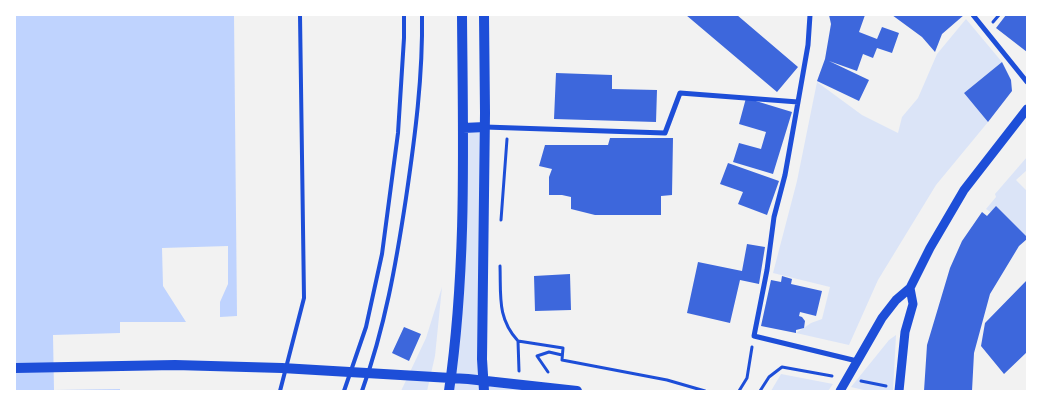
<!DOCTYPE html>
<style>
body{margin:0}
#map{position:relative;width:1042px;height:406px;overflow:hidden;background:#f2f2f2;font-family:Rubik,sans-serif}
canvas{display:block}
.frame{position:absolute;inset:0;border:16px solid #fff;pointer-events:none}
</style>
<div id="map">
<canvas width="1042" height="406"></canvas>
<div class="frame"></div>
</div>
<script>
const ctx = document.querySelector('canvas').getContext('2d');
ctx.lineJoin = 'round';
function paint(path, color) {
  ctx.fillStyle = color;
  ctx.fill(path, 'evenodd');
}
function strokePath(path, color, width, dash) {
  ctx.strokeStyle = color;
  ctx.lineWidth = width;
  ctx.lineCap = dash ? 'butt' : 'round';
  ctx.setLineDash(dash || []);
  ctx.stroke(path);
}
const green = new Path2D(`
 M966,19L1002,62L964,93L988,122L936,185L878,280L849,345L796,333L811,323L822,319L830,287L773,273L797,181L817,82L862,115L898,133L902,117L918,98L937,54Z
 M485,127L483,380L579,391H449L463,128Z
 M1027,157V170L1016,180L1027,191V237L986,209L996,197L995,194Z
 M442,287L435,356L427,391H401L426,338Z
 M896,335L893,391H868L851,387L889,340Z
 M781,374L833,384L828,391H771Z`);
const water = new Path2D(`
 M15,15H234L237,316L220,317V302L228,284V246L162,248L163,286L186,322H120V333L53,335L54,390L120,389V391H15Z`);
const building = new Path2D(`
 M686,15H737L798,67L777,92Z
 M829,15H865L859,32L877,39L882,27L899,33L892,53L877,48L873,58L863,54L857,71L829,61L869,80L859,101L817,81L825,59L831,24Z
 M892,15H964L942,34L935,52L922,37Z
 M1006,15H1027V52L996,28Z
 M1002,62L1011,80L1012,91L988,122L964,93Z
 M556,73L612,75V89L657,90L656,122L554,119Z
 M746,98L792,112L773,174L733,162L739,143L761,149L766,132L739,124Z
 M610,138H673L672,195L661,196V215H595L571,209V197L562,195H549V177L552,169L539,166L545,145H608Z
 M728,163L779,181L767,215L738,204L743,192L720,184Z
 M996,206L1027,237V239L1019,246L990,294L974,353L972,391H924L927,345L950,268L962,241L982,212L987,216Z
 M747,244L765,247L759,284L740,280L730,323L687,313L698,262L742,271Z
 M570,274L571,310L535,311L534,276Z
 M782,276L792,279L791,284L822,291L816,316L800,312L799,316L802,317L805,321L804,328L796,330V333L761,326L771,280L781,282Z
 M1027,280V352L1004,374L981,346L985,323Z
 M404,327L421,334L409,361L392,353Z`);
const path = new Path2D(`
 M993,22L999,15
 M501,220L507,139
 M500,266C501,296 497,318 518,341
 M519,371L518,341L563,348L562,360L667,380L705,391
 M548,372L537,356L549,352L562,355
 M861,381L886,386
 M739,391L747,378L752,347
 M760,391L769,377L782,367L832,376`);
const service = new Path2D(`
 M280,391L304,298L300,15
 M344,391L366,327L382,254L398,133L404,38V15
 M362,391C385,327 396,264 406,198C415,137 423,76 422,15`);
const minor = new Path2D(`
 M810,15L808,45L798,102L785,175L774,217L767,270L754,336L857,361
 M973,15L1027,82
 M485,127L665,133L680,93L798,102`);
const tertiary = new Path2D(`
 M840,391L882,318L896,300L910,288L930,248L964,190L1027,109
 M899,391L905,332L913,304L910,288`);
const secondary = new Path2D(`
 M484,15L485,113L482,359L484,391
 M463,128L485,127
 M15,368L175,365L282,368L468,379L577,391
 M449,391C467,266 463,141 462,15`);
paint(green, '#dbe4f7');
paint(water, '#bfd3fe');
paint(building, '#3d67dc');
strokePath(path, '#1d4ed8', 3);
strokePath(service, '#1d4ed8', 4);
strokePath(minor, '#1d4ed8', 5);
strokePath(tertiary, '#1d4ed8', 9);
strokePath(secondary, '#1d4ed8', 10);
</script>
